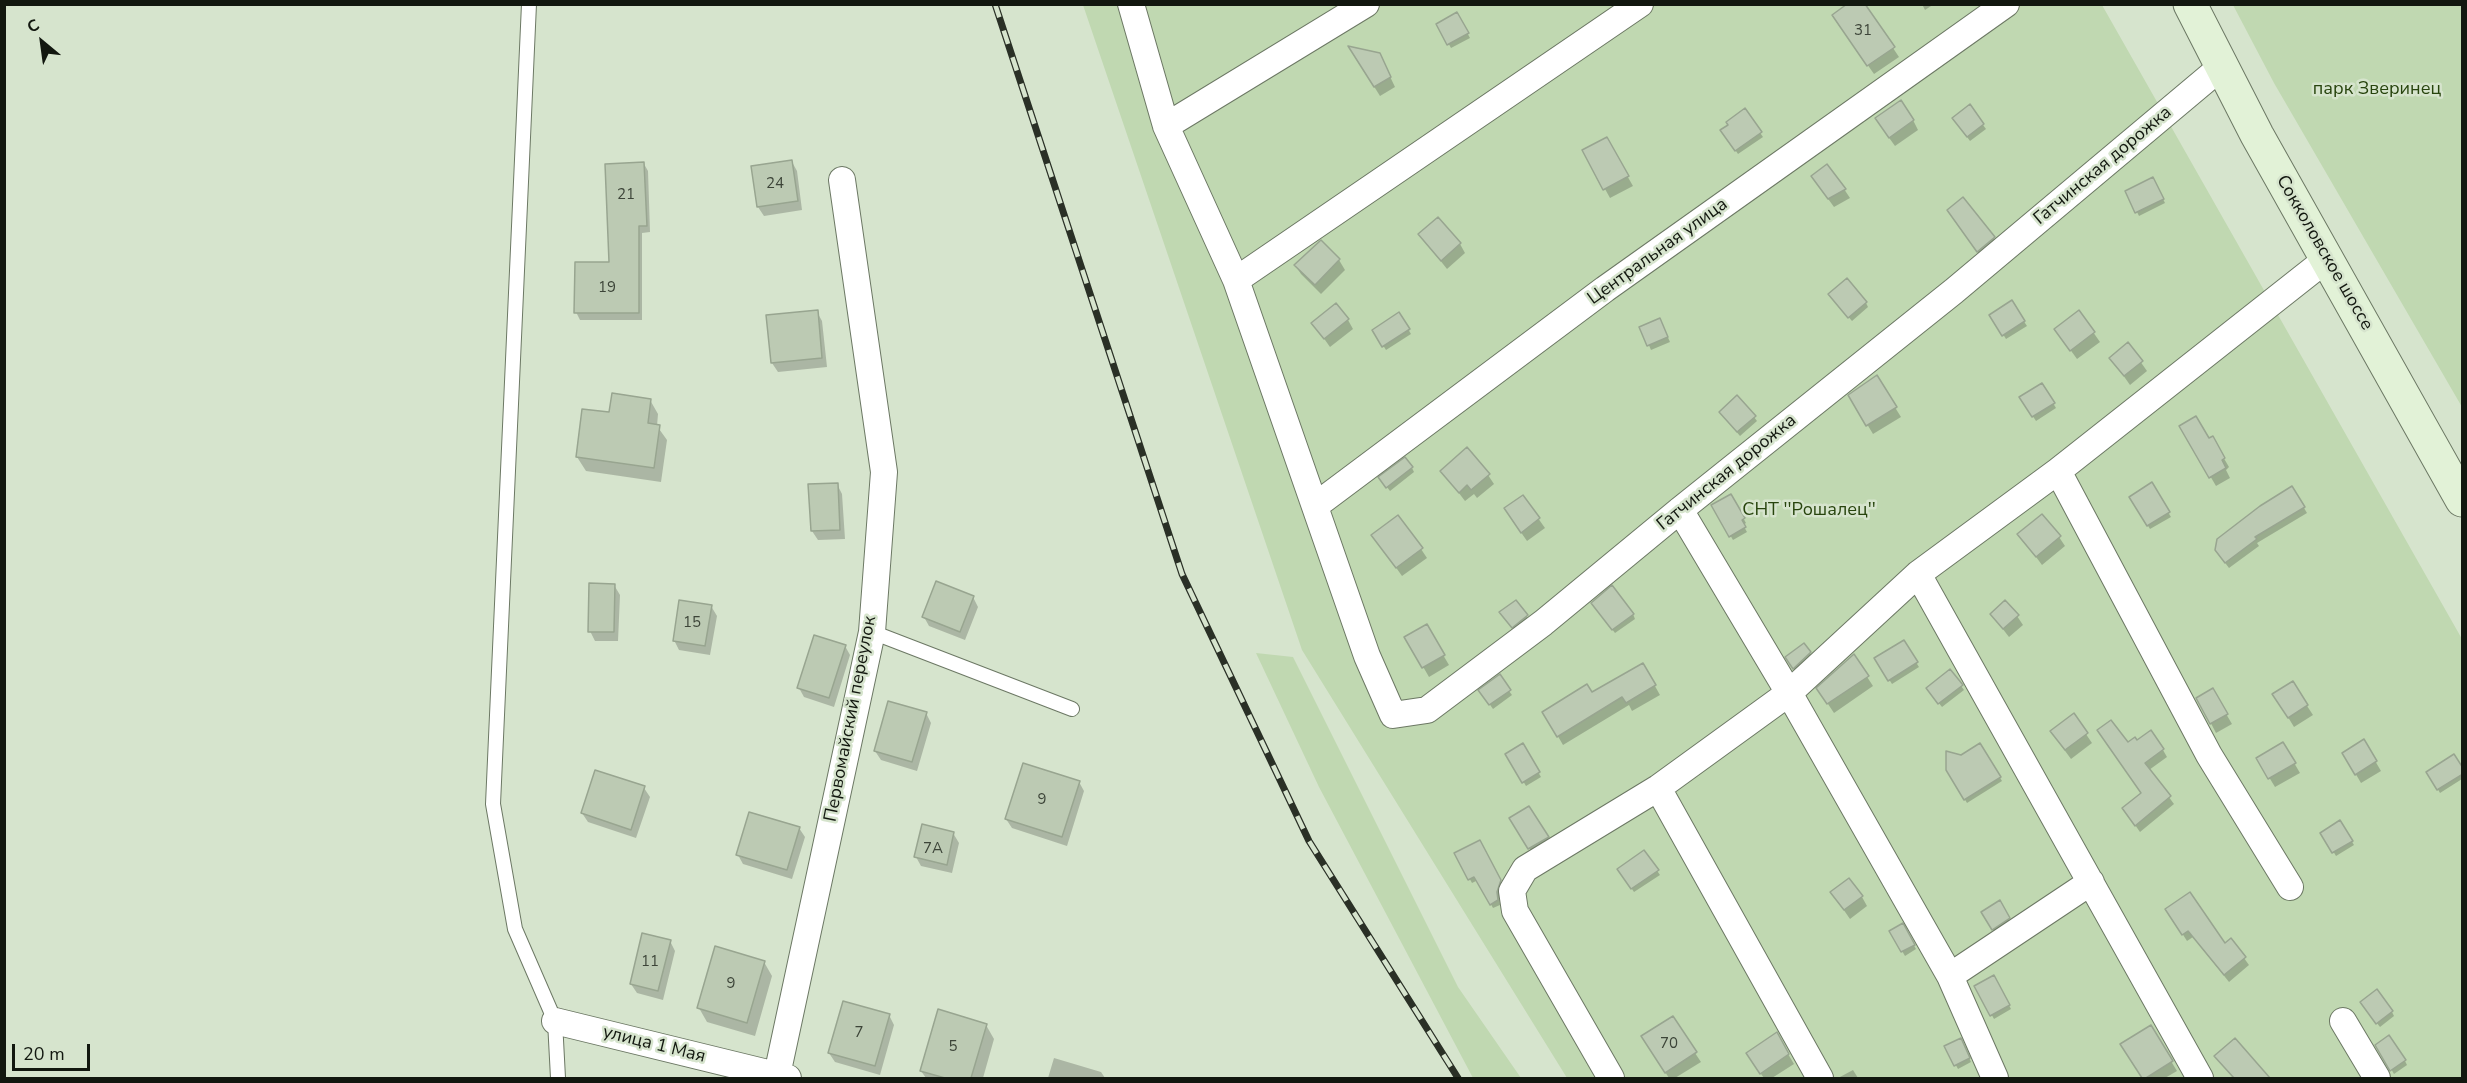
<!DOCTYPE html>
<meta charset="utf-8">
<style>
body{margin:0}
#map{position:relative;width:2467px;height:1083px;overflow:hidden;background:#d6e4cd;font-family:"Nunito Sans",sans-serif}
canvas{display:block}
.frame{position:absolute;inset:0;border:6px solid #12170f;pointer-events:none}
.north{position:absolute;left:12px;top:12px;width:60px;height:60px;-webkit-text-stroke:4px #d6e4cd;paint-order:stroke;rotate:331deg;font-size:16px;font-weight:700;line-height:24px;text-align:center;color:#12170f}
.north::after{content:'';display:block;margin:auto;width:21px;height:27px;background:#12170f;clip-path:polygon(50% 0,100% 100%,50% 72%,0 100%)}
.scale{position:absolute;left:12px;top:1044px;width:78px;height:27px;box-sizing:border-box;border:3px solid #12170f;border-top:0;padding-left:8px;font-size:18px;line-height:21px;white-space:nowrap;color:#12170f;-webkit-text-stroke:4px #d6e4cd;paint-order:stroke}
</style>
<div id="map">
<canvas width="2467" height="1083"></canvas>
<div class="frame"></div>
<div class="north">С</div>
<div class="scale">20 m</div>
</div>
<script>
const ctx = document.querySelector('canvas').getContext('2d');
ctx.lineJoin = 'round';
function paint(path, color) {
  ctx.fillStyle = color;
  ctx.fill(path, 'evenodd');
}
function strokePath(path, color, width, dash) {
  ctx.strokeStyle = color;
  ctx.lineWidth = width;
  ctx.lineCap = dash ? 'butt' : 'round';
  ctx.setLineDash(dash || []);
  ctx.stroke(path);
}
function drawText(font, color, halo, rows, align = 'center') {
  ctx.font = font + ' "Nunito Sans",sans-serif';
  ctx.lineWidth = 5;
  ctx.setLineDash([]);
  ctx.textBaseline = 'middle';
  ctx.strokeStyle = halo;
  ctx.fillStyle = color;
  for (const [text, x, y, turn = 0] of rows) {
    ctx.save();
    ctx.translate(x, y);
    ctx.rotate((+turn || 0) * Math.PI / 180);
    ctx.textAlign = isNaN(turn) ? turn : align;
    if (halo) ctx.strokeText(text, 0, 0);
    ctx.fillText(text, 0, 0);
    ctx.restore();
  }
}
const green = new Path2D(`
 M1083,5H2102L2462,639V1078H1567L1302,650Z
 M2233,5H2462V407L2274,83Z
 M1256,653L1293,657L1458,987L1521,1078H1473L1319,787Z`);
const shadow = new Path2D(`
 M1922,4H1934L1925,10Z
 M1457,14L1470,38L1451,48L1438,24Z
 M1839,24L1893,48L1899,57L1874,74Z
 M1355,56L1384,64L1395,87L1380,96Z
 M1969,106L1986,129L1970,141L1956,122Z
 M1745,111L1763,137L1738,154L1725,135Z
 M1913,120L1918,130L1895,146L1882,128Z
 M1606,139L1633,186L1610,198L1584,151Z
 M792,162L797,171L802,210L764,216L758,207Z
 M644,164L648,171L650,232L642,233V320H580L576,312L611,264Z
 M2153,179L2165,203L2139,216L2127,192Z
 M1818,185L1844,189L1850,198L1834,207Z
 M1954,219L1994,238L1999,247L1983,260Z
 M1420,235L1460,244L1465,253L1447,269Z
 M1321,242L1339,260L1345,270L1321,294L1301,274L1295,265Z
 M1832,298L1866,303L1868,307L1852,321Z
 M2011,302L2027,326L2006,339L1991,315Z
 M817,312L822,321L827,367L778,372L772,363Z
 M2079,312L2100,342L2077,359L2056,330Z
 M1399,314L1411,334L1386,350L1374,331Z
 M1348,320L1353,329L1330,347L1313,323Z
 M1662,324L1670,342L1651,350L1641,327Z
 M2128,344L2147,371L2130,385L2111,358Z
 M1876,377L1901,417L1873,434L1850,396Z
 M2042,385L2056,408L2036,421L2021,398Z
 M650,400L658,414L657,426L667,440L661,482L586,471L577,457L610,414Z
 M1723,416L1754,417L1757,421L1740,436Z
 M2181,426L2208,440L2212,438L2229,467L2226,470L2230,478L2216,486Z
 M1412,468L1414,472L1390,491L1383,482Z
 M1442,471L1488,475L1494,484L1477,498L1474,494L1465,501Z
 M837,484L842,494L845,539L818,540L812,531Z
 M2151,485L2171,517L2150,529L2131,498Z
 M2292,488L2307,513L2257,543L2259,546L2229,568L2220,556Z
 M1731,496L1746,523L1743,525L1747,532L1733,540L1713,506Z
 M1523,497L1545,528L1527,541L1511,518Z
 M2019,534L2059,537L2065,546L2042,565Z
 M1373,535L1421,549L1427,558L1402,576Z
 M614,585L620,595L618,641H595L590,631Z
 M973,597L978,607L965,640L929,626L924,617Z
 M1516,602L1529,620L1515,631L1504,616Z
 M711,606L717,616L710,655L679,650L674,640Z
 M1595,607L1633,614L1635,619L1615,633Z
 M1992,615L2017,616L2023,625L2009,637Z
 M1426,626L1449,665L1429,677L1406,637Z
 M1903,642L1919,667L1892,684L1876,659Z
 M845,646L850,655L834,707L804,697L799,688Z
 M1810,653L1815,662L1800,677L1792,667Z
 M1854,657L1873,686L1834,713L1824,698Z
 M1643,665L1660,695L1632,711L1629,705L1563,745L1544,712L1592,694Z
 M1950,671L1964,690L1942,707L1930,692Z
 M2292,683L2313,715L2294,727L2280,704Z
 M2212,690L2232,724L2216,733L2198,698Z
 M1509,691L1512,695L1493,709L1483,695Z
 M926,713L931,723L917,771L881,760L875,751Z
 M2073,715L2092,743L2071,759L2057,740Z
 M2364,742L2381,771L2361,783L2344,754Z
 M2128,744L2163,750L2167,757L2149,770L2174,804L2140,832L2128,815L2143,794Z
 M2283,744L2300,773L2275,787L2258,759Z
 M1522,745L1541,777L1526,786L1507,754Z
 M1980,745L2002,781L1967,803L1947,770L1961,756Z
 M2462,771V779L2440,793L2428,772Z
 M1079,782L1084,791L1067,846L1012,828L1006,819Z
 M644,788L650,797L636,838L588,822L582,813Z
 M1529,808L1553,847L1534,855L1516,827Z
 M2340,822L2354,845L2336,856L2322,833Z
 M799,828L805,837L792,879L743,864L738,855Z
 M953,833L959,843L952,873L921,866L916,857Z
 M1479,842L1503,885L1499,898L1500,905L1493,908L1478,880L1472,883L1456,854Z
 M1644,852L1660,875L1634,892L1621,873Z
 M1832,893L1862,897L1867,906L1850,919Z
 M1999,902L2011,923L1995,933L1983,912Z
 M2171,916L2224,946L2231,940L2249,965L2229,982L2193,937L2187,941Z
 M1902,925L1916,949L1905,956L1891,932Z
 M670,941L675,951L663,1000L637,993L631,984Z
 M764,962L772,976L755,1036L707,1022L699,1008Z
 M1994,977L2011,1009L1994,1019L1976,986Z
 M2364,1007L2392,1012L2394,1016L2380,1027Z
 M889,1015L894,1025L880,1075L835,1062L829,1053Z
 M986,1025L994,1039L983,1078H926L921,1071Z
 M2150,1027L2177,1071L2165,1078H2143L2122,1044Z
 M1776,1034L1794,1064L1772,1078H1764L1753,1063Z
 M2235,1040L2268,1078H2233L2216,1056Z
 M1963,1044L1971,1062L1958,1069L1946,1047Z
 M2377,1045L2405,1061L2407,1065L2394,1074Z
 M1648,1046L1695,1053L1701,1062L1675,1078H1669Z
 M1054,1058L1101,1072L1105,1078H1048Z
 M1853,1070L1858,1078H1838Z`);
const building = new Path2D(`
 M1847,4H1865L1895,47L1867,66L1832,15Z
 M1457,12L1469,33L1447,45L1436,24Z
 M1348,46L1380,53L1391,77L1374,87Z
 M1901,100L1914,120L1889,138L1875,118Z
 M1970,104L1984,124L1967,137L1952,118Z
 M1745,108L1762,132L1735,151L1720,130L1728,125L1726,122Z
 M1607,137L1629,176L1603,190L1582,150Z
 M792,160L798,201L757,207L751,166Z
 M644,162L647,226H639V313H574L575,262H609L605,164Z
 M1827,164L1846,189L1828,199L1811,176Z
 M2153,177L2164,199L2135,213L2125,191Z
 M1963,197L1995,237L1977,252L1947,210Z
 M1438,217L1461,243L1441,261L1418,234Z
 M1321,240L1340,259L1315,285L1294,265Z
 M1847,278L1867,302L1848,318L1828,294Z
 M2012,300L2025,321L2002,336L1989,315Z
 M1336,303L1349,319L1324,339L1311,323Z
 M818,310L822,358L771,363L766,315Z
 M2079,310L2095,332L2070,351L2054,329Z
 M1399,312L1410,329L1382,347L1372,330Z
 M1660,318L1668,337L1647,346L1639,327Z
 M2128,342L2143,361L2124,376L2109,358Z
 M1877,375L1897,407L1866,426L1848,395Z
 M2042,383L2055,403L2032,417L2019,397Z
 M612,393L651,399L648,423L660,425L654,468L576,457L582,409L609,412Z
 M1737,395L1756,416L1737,432L1719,412Z
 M2196,416L2209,438L2213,436L2225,458L2222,460L2226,468L2209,478L2179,426Z
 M1467,447L1490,474L1471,490L1467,485L1459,493L1440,471Z
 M1405,457L1413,467L1386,488L1378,477Z
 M2152,482L2170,512L2147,526L2129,497Z
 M838,483L840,530L811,531L808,484Z
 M2292,486L2305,507L2255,537L2257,539L2225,563L2215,550L2217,539L2260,506Z
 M1731,494L1745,518L1742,520L1746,527L1729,537L1711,505Z
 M1523,495L1540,518L1521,533L1504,508Z
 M2042,514L2061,536L2036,557L2017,534Z
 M1398,515L1423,548L1396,568L1371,535Z
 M936,581L974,596L960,632L922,617Z
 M589,583L615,584L614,632H588Z
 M1612,585L1634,614L1612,630L1591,603Z
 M679,600L712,605L705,646L673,641Z
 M1516,600L1528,615L1512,628L1499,612Z
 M2005,600L2019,615L2003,629L1990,614Z
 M1427,624L1445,655L1422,668L1404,637Z
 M814,635L846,645L829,698L797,688Z
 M1904,640L1918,662L1888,681L1874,658Z
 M1804,643L1811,652L1793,669L1785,657Z
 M1854,654L1869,676L1827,704L1816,688Z
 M1643,663L1656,685L1626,703L1622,697L1557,737L1542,712L1587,684L1592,692Z
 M1950,669L1963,685L1938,704L1926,688Z
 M1500,674L1511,690L1489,705L1478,690Z
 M2293,681L2308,705L2288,718L2272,694Z
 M2213,688L2228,714L2210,724L2196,698Z
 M888,701L927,712L912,762L874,751Z
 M2074,713L2088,733L2065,750L2050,731Z
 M2111,720L2128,742L2135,737L2137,740L2151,730L2164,749L2145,763L2171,796L2135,826L2122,808L2141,793L2097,730Z
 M2364,739L2377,761L2355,775L2342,753Z
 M2283,742L2296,763L2268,779L2256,758Z
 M1523,743L1540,772L1522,783L1505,754Z
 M1980,743L2001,777L1964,800L1946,770V751L1961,755Z
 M2454,754L2463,768V774L2437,790L2426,772Z
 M1023,763L1080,781L1062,837L1005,819Z
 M595,770L645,786L631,830L581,813Z
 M1529,806L1549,837L1528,849L1509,818Z
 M749,812L800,827L787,870L736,855Z
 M2340,820L2353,841L2332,853L2320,833Z
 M922,824L954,832L947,865L914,857Z
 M1480,840L1501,880L1497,892L1498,900L1490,905L1474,877L1468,880L1454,853Z
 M1644,850L1659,870L1631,889L1617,869Z
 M1849,878L1863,896L1844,910L1830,892Z
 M2190,892L2225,943L2231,938L2246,957L2224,975L2188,931L2182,935L2165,909Z
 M2000,900L2010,918L1992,930L1981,912Z
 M1903,923L1915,945L1901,952L1889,931Z
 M642,933L671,940L658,991L630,984Z
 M715,946L765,961L747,1023L697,1008Z
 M1994,975L2010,1005L1990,1016L1974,986Z
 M2377,989L2393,1011L2376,1024L2360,1002Z
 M843,1001L890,1014L875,1066L828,1053Z
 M938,1009L987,1024L971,1078H945L920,1071Z
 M1673,1016L1697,1052L1665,1073L1641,1036Z
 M2151,1025L2173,1061L2146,1078H2142L2120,1044Z
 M1777,1032L1789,1054L1760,1074L1746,1053Z
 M2389,1035L2406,1060L2390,1071L2375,1045Z
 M1961,1038L1970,1058L1954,1066L1944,1046Z
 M2235,1038L2270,1078H2234L2214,1056Z`);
const service = new Path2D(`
 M529,4L493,804L515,929L555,1021L558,1078
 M872,632L1072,709`);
const minor = new Path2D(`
 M1131,4L1166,126L1236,280L1367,656L1393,715L1427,710L1543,623L1680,510L1954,291L2221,67
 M1166,126L1366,4
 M1236,280L1640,4
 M2058,471L2209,755L2290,887
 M1315,506L1605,289L2006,4
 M1680,510L1789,693L1950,976L1995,1078
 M1918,574L2200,1078
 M1658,788L1820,1078
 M1950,976L2091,882
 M555,1021L788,1078
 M2343,1021L2377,1078
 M777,1075L872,632L884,472L842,180
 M1611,1078L1515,911L1512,891L1525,869L1658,788L1789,693L1918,574L2058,471L2328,258`);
const secondary = new Path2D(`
 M2190,4L2257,135L2462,500`);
const rail = new Path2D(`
 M995,4L1182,574L1309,841L1458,1078`);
const numberNames = [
 ["31",1863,31],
 ["24",775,184],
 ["21",626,195],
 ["19",607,288],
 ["15",692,623],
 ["9",1042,800],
 ["7А",933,849],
 ["11",650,962],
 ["9",731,984],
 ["7",859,1033],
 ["70",1669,1044],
 ["5",953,1047]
];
const parkNames = [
 ["парк Зверинец",2377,90],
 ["СНТ ''Рошалец''",1809,511]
];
const streetNames = [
 ["Гатчинская дорожка",2103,166,-40],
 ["Центральная улица",1658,252,-36],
 ["Сокколовское шоссе",2324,253,60],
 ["Гатчинская дорожка",1727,473,-39],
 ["Первомайский переулок",851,719,-79],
 ["улица 1 Мая",654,1045,14]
];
paint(green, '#c0d8b1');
paint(shadow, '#0003');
paint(building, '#bccab3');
strokePath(building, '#98a590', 1.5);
strokePath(service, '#6c7864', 16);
strokePath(minor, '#6c7864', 28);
strokePath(secondary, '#6c7864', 35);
strokePath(service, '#fff', 14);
strokePath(minor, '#fff', 26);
strokePath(secondary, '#e2f2d7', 33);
strokePath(rail, '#2a3026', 7);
strokePath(rail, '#d6e4cd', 4.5, [14]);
drawText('15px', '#3c4438', null, numberNames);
drawText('18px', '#27440d', '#d6e4cd', parkNames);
drawText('18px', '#12170f', '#d6e4cd', streetNames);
</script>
